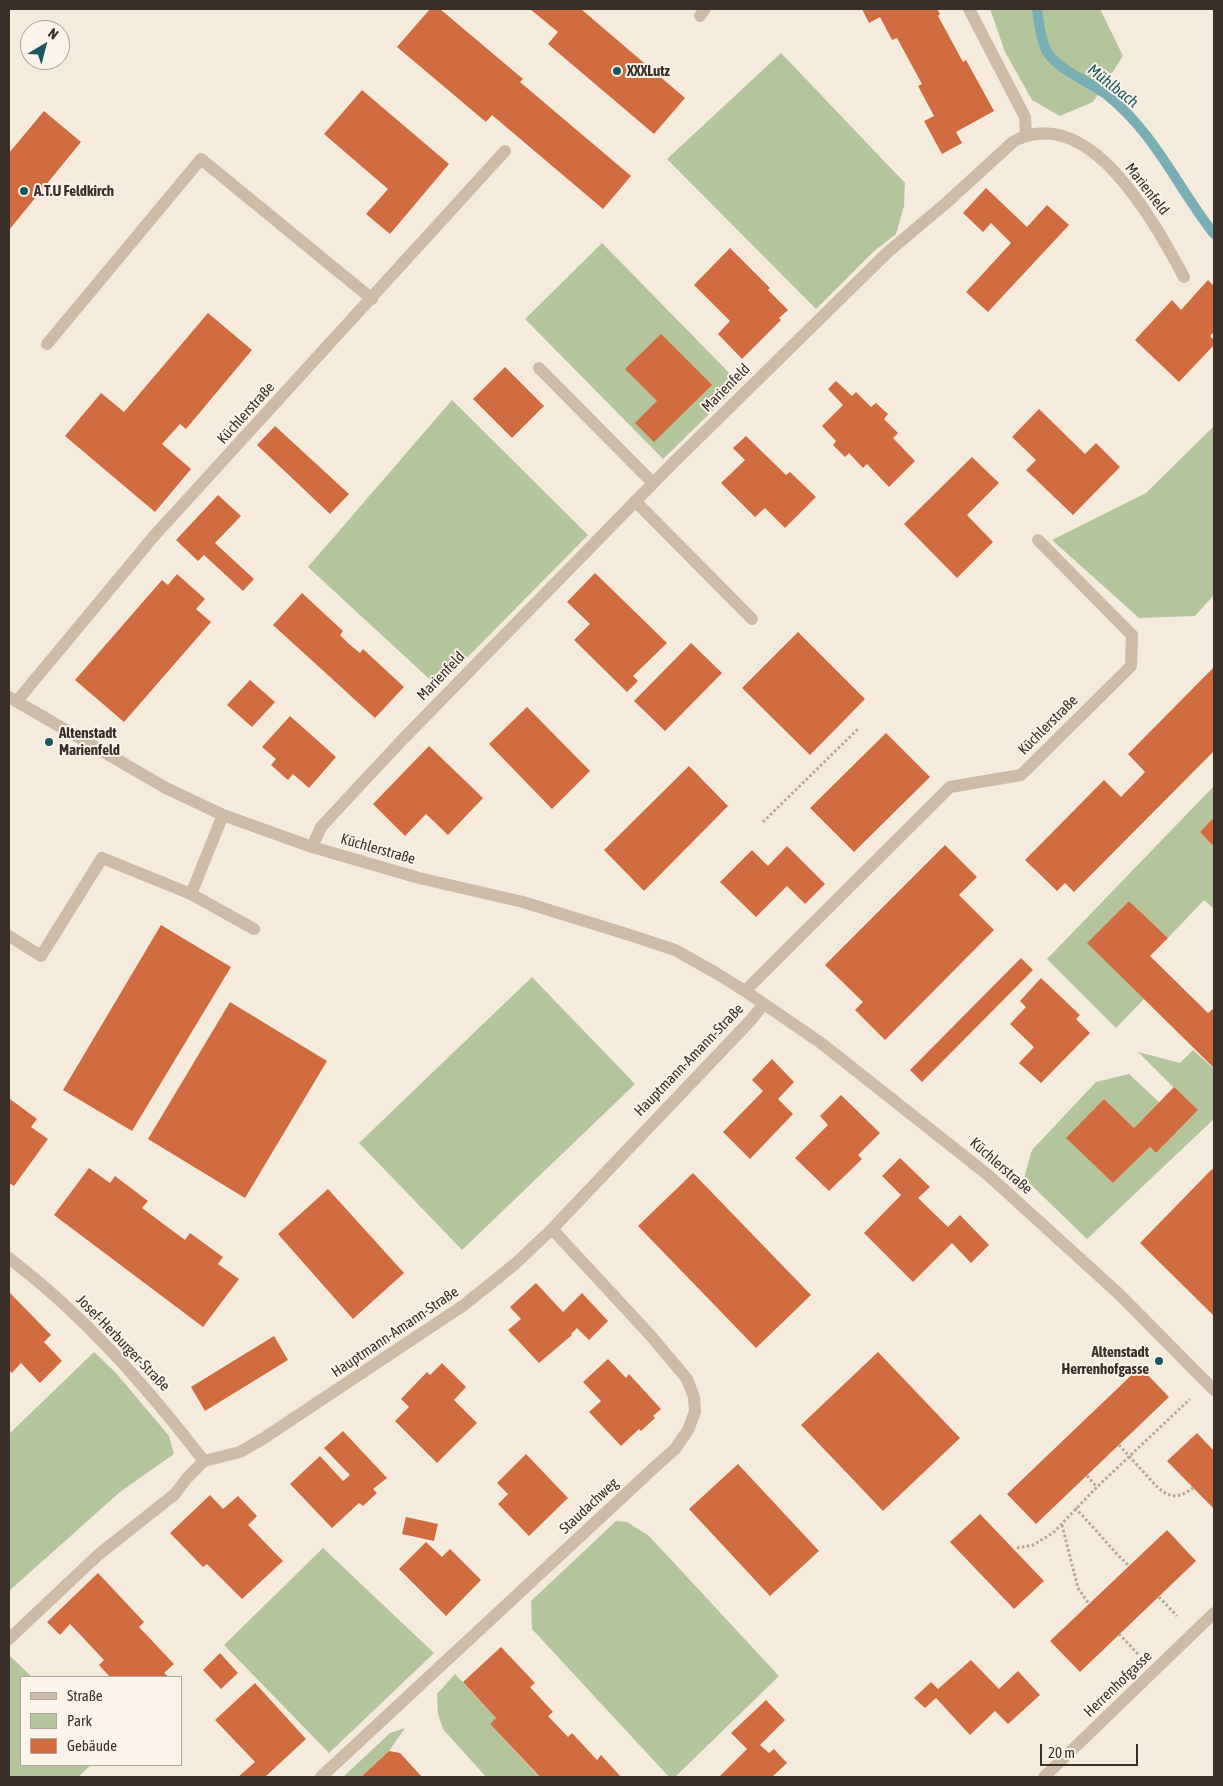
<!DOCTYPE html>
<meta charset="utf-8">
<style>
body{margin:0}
#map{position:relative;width:1223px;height:1786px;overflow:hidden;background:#f4ebdd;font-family:"Asap Condensed",sans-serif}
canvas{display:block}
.frame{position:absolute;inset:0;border:10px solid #3a2f28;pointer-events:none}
.legend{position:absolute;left:20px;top:1676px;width:162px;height:90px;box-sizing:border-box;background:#fbf4ea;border:1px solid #aea59c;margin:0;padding:6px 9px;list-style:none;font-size:15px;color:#3a2f28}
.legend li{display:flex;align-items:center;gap:10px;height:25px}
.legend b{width:25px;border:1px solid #aea59c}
.north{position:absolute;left:20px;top:20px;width:50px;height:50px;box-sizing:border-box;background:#fbf4ea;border:1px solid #aea59c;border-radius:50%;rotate:37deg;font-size:14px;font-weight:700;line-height:20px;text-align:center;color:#3a2f28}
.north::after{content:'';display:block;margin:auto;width:18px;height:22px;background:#1a565f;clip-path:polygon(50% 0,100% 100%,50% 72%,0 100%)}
.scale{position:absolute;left:1040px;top:1744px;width:98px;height:22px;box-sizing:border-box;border:2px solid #3a2f28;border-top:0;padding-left:6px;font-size:15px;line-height:18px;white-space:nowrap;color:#3a2f28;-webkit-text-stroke:4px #fbf4ea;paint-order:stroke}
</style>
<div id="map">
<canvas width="1223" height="1786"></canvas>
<div class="frame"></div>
<ul class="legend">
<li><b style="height:6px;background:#cebba7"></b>Straße</li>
<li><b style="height:14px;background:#b4c59b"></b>Park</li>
<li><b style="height:14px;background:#d06c3f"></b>Gebäude</li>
</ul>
<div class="north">N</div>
<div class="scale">20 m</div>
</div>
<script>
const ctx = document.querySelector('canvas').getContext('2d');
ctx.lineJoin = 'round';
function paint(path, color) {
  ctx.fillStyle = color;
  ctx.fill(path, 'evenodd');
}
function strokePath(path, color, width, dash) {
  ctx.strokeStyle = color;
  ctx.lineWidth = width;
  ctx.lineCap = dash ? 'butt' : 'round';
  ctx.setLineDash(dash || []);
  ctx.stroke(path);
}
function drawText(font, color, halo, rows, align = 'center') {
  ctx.font = font + ' "Asap Condensed",sans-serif';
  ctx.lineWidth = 4;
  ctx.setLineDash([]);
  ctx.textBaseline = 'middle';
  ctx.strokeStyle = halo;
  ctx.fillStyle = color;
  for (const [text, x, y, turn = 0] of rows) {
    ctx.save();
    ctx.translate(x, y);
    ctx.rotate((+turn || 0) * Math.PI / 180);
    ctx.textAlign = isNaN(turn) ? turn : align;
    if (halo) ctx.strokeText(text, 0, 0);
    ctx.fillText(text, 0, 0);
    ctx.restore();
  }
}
const green = new Path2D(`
 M990,9H1100L1123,56L1093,102L1060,116L1032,100L1005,52Z
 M781,53L905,183L904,206L896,234L873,252L816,309L667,159Z
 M602,243L740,384L663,459L525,319Z
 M452,400L588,535L438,687L308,567Z
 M1214,426V595L1195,616L1139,618L1052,540L1146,493Z
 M1214,786V817L1200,832L1214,847V909L1204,900L1168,938L1129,901L1088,943L1144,999L1116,1028L1047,959Z
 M532,977L635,1084L462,1250L359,1143Z
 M1193,1050L1214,1069V1119L1087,1239L1024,1178L1032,1150L1096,1082L1129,1074L1159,1102L1134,1128L1104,1099L1067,1138L1113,1183L1150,1147L1156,1153L1197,1111L1138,1052L1180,1063Z
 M94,1352L116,1373L169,1436L174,1454L120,1492L9,1591V1434Z
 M616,1521L627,1522L649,1536L779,1676L675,1777H669L532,1629L531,1601Z
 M323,1548L434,1653L329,1753L224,1645Z
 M9,1655L32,1677H21V1765H91L78,1777H9Z
 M455,1674L496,1718L490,1724L539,1777H486L443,1729L438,1714L437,1694Z
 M405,1728L389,1751L361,1777H343L390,1733Z`);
const stream = new Path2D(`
 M1037,9C1039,22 1040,38 1046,50C1056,69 1090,82 1107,95C1154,132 1178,188 1214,234`);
const building = new Path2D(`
 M430,9H440L523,79L520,82L631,176L603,209L492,115L486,122L397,47Z
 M530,9H581L685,98L654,134L548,44L558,32Z
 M862,9H937L940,14L938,16L963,62L966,60L994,111L956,132L962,143L942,154L924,121L934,116L918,86L922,84L897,38L892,40L880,17L869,23Z
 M362,90L449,164L390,234L366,214L388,189L324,134Z
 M44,111L81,142L9,230V153Z
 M986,188L1027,227L1047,205L1069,225L988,312L966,292L1011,243L991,223L983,232L963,213Z
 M730,248L770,288L768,290L788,310L779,318L781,320L742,359L718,334L730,321L694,285Z
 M1208,280L1214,286V332L1210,336L1214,340V345L1179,382L1135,340L1172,300L1181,310Z
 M208,313L252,350L186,429L180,424L162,444L191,469L155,512L65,436L101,393L124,412Z
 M661,334L712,385L654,442L635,423L657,401L625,369Z
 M505,367L544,406L512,438L473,399Z
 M836,381L852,396L856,392L871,407L876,403L888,414L884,419L898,433L893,438L915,461L889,487L867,464L863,468L849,453L845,457L833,445L836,441L822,426L843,405L828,389Z
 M1039,409L1085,454L1096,443L1120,467L1073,515L1026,470L1036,460L1012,437Z
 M275,426L349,494L330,514L257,445Z
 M746,436L786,475L790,472L816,497L785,528L765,508L755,517L721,483L745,460L733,448Z
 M972,457L999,483L967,515L993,542L957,578L904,524Z
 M218,495L241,516L215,543L254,579L243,591L204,555L198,561L176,540Z
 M595,573L667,643L633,676L638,681L627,692L574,640L590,624L567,602Z
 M177,574L205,599L196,609L211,622L124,722L75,680L162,580L168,585Z
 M302,593L343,631L340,635L349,644L360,653L363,649L404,687L375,718L273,625Z
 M798,632L865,699L810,755L742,688Z
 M691,643L722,673L665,731L634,701Z
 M1214,667V751L1074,892L1065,883L1057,891L1025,860L1104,780L1121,797L1145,772L1128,754Z
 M250,680L275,702L252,727L227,705Z
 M527,707L590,771L552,809L489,744Z
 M290,716L336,757L309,788L293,774L288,780L271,765L276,759L262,747Z
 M886,733L930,777L854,852L810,808Z
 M429,746L483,798L448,835L426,814L405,836L373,804Z
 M689,766L728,806L644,891L604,850Z
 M1214,817V847L1200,832Z
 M945,845L977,877L959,895L994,930L885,1040L855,1010L863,1002L825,965Z
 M787,846L825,884L805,904L787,886L756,917L720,882L752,850L768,866Z
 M1129,901L1168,938L1150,956L1208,1013L1214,1008V1068L1087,943Z
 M161,925L231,967L132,1131L63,1090Z
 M1021,958L1033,970L922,1082L910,1070Z
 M1041,978L1080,1015L1076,1019L1090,1033L1041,1083L1019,1063L1034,1047L1010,1024L1026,1007L1020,1001Z
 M230,1002L327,1061L245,1198L148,1139Z
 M772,1059L794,1082L778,1099L793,1114L750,1159L723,1132L763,1091L752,1080Z
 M1174,1087L1198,1110L1156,1153L1150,1147L1113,1183L1066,1138L1104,1099L1134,1128Z
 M841,1095L880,1133L858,1155L862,1159L829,1191L795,1158L828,1125L820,1116Z
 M10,1099L37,1119L31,1127L48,1139L14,1186L9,1183V1102Z
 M900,1158L930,1187L918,1198L948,1227L960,1215L989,1245L971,1263L952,1243L913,1282L864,1233L901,1195L882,1176Z
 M89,1168L110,1183L115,1176L148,1201L142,1208L185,1240L190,1233L223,1257L218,1264L239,1279L203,1327L54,1215Z
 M1212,1169L1214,1171V1316L1140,1243Z
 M693,1173L811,1295L756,1348L638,1226Z
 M328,1189L404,1273L353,1319L278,1234Z
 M536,1283L563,1312L582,1293L608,1321L589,1340L577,1328L571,1334L572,1335L539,1363L508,1330L521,1319L510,1307Z
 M9,1292L51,1335L44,1342L62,1361L40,1383L21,1363L12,1373L9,1370Z
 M274,1336L288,1360L205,1411L191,1387Z
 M878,1352L960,1438L883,1511L801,1425Z
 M608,1359L626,1378L629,1374L661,1409L653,1416L655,1418L641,1431L639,1429L621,1446L589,1412L601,1401L583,1382Z
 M442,1363L466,1387L454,1400L477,1423L437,1463L395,1421L409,1407L401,1399L427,1372L430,1375Z
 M1140,1367L1169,1397L1036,1524L1007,1494Z
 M343,1431L387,1478L373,1489L377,1493L363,1506L359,1503L332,1528L290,1484L320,1456L343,1481L350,1475L324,1448Z
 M1197,1433L1214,1451V1509L1167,1461Z
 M526,1454L568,1498L529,1536L498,1504L508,1494L497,1483Z
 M738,1464L819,1551L770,1596L689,1509Z
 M210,1495L223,1509L238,1496L257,1516L248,1525L283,1561L242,1599L207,1564L203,1567L170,1533Z
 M980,1514L1044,1581L1014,1609L950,1542Z
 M406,1517L438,1524L434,1541L402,1534Z
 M1167,1530L1196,1561L1080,1672L1050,1641Z
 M426,1542L442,1557L450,1549L481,1580L446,1616L399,1569Z
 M98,1573L144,1622L139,1627L174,1664L164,1673L169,1677H110L99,1665L104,1660L70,1624L60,1635L47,1622Z
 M501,1647L535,1683L530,1687L553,1712L548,1716L568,1737L572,1733L597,1760L601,1755L621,1777H540L490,1724L496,1718L463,1682Z
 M220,1653L238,1673L221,1689L203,1670Z
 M971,1660L999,1689L1018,1671L1040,1695L1008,1724L995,1711L970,1735L936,1698L925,1708L914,1698L931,1682L938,1689Z
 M255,1683L306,1739L265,1777H238L255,1762L215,1720Z
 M766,1700L785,1720L760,1745L769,1753L774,1749L787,1763L772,1777H719L747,1749L731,1733Z
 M389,1751L400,1753L422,1777H361Z`);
const path = new Path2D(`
 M763,822L859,728
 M1119,1445L1158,1488C1173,1499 1178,1498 1193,1488
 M1087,1476L1097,1487
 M1075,1508C1094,1527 1110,1548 1129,1566
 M1062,1525L1078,1588L1089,1604
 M1017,1548L1033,1545L1053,1533L1097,1487L1190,1399
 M1159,1597L1177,1616
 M1119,1634L1138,1654`);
const lane = new Path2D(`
 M969,9L1025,117L1026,136
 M700,16L705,9
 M47,344L201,159L372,299
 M539,368L653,483
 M635,501L752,619
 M17,701L154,536L505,151
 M191,894L223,815
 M9,936L41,956L102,858L191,894L254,929`);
const street = new Path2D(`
 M9,697L166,788L223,815L312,847L419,878L523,902L633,936L675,950L716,973L745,991L821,1043L988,1175L1119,1294L1214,1390
 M312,847L321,827L403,739L671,465L888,252L945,204L1014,141C1091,102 1155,224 1184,277
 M745,991L950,787L1021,775L1131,666L1132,635L1038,540
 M9,1258C86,1317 145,1385 204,1461
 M9,1639L98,1555L175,1494L187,1478L204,1461L240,1452L264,1438L464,1305L515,1264L552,1229L751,1020L764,1004
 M321,1777L657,1465L675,1449L688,1430L695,1412L694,1397L687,1379L651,1336L552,1229
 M1044,1777L1214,1613`);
const markers = [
 [617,71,5,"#1a565f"],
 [24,191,5,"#1a565f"],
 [49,742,5,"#1a565f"],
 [1159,1361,5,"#1a565f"]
];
const poiNames = [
 ["XXXLutz",627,71],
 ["A.T.U Feldkirch",34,191],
 ["Altenstadt",59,733],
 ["Marienfeld",59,750],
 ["Altenstadt",1149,1352,"right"],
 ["Herrenhofgasse",1149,1369,"right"]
];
const streetNames = [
 ["Marienfeld",1147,189,52],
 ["Marienfeld",726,388,-45],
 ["Küchlerstraße",246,413,-48],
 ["Marienfeld",441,676,-46],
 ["Küchlerstraße",1048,725,-45],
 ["Küchlerstraße",378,849,16],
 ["Hauptmann-Amann-Straße",689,1060,-46],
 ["Küchlerstraße",1001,1166,41],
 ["Hauptmann-Amann-Straße",395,1332,-34],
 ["Josef-Herburger-Straße",123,1343,46],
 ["Staudachweg",589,1506,-43],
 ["Herrenhofgasse",1118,1684,-44]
];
const waterNames = [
 ["Mühlbach",1113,86,38]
];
paint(green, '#b4c59b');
strokePath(stream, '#79aeb4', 10);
paint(building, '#d06c3f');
strokePath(path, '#baa591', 3, [2.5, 2.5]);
strokePath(lane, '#cebba7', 12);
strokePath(street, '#cebba7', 12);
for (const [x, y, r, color] of markers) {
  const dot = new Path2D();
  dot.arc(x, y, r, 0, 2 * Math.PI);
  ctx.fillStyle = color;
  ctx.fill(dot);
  strokePath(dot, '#fbf4ea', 2);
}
drawText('bold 15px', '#3a2f28', '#fbf4ea', poiNames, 'left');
drawText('15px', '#3a2f28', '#fbf4ea', streetNames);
drawText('italic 16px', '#1a565f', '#fbf4ea', waterNames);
</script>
